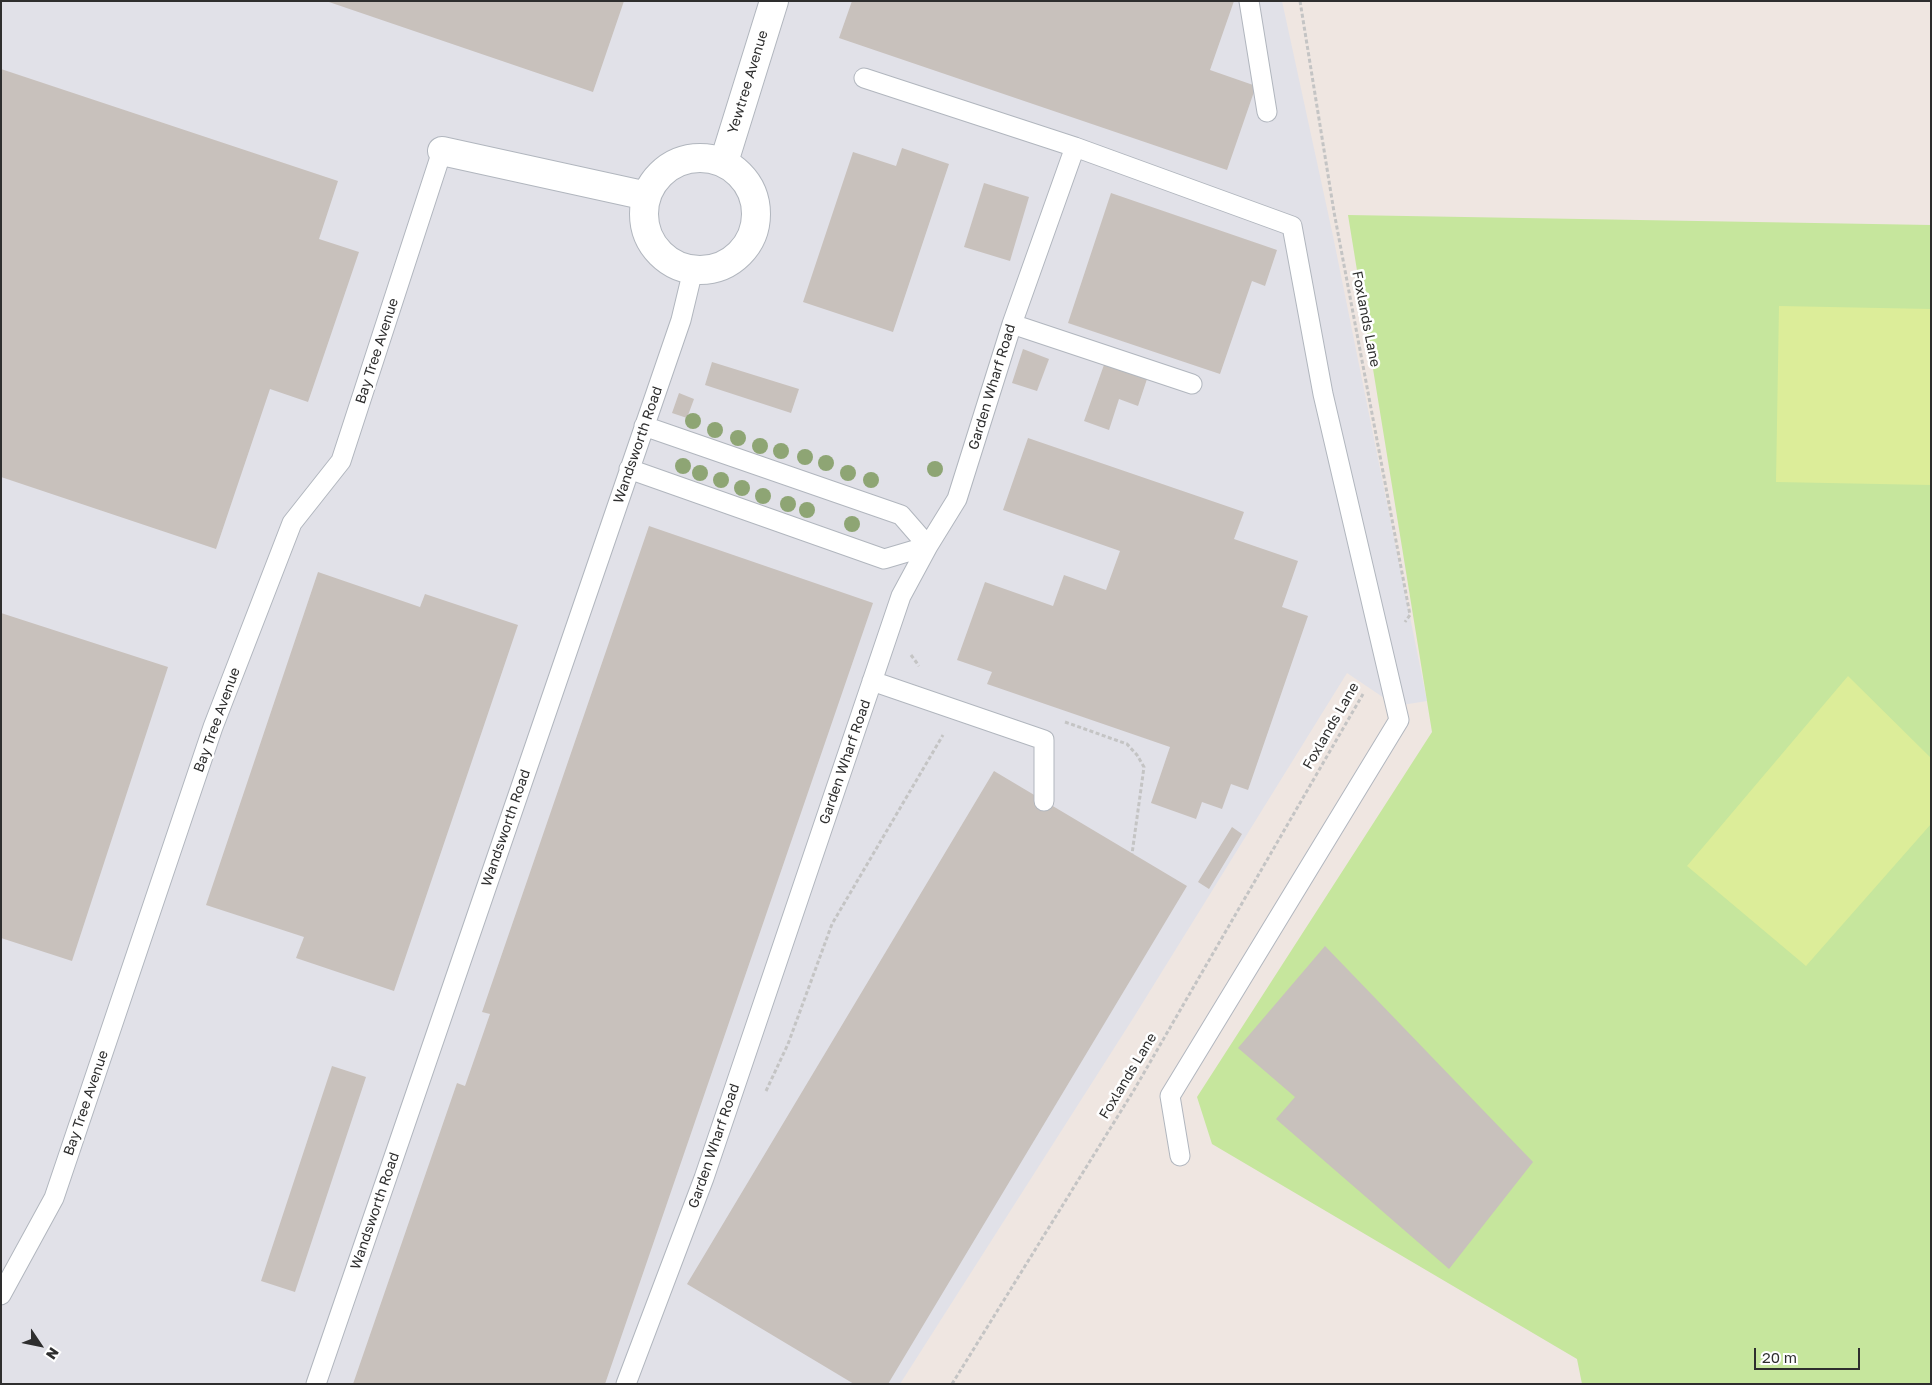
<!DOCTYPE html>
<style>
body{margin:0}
#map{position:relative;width:1932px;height:1385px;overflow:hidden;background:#efe6e1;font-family:"Golos Text",sans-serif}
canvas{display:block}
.frame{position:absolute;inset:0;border:2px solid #2e2e2e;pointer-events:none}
.north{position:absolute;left:15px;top:1320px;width:50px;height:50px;-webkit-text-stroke:4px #fff;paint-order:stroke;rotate:124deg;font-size:14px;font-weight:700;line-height:20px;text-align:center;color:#2e2e2e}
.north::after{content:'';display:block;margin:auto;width:18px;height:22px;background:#2e2e2e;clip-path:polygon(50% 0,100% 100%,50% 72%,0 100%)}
.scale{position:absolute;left:1754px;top:1348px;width:106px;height:22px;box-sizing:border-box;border:2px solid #2e2e2e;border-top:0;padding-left:6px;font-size:15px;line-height:18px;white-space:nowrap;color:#2e2e2e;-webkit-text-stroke:4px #fff;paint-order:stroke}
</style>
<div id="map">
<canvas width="1932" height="1385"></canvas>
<div class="frame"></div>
<div class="north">N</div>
<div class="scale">20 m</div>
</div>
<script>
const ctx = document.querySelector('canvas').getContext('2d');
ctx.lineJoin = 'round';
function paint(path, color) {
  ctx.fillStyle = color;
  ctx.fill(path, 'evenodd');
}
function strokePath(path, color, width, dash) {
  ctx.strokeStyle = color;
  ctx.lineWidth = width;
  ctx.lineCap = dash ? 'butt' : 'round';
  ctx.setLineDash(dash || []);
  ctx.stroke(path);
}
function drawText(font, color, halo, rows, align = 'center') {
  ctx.font = font + ' "Golos Text",sans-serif';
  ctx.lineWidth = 5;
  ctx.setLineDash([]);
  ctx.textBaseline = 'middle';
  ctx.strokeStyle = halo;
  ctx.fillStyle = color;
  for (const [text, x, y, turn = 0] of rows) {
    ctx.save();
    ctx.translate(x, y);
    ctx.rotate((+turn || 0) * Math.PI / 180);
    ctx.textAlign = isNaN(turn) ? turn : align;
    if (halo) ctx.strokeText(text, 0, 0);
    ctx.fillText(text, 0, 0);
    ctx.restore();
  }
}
const industrial = new Path2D(`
 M1,1H1282L1333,236L1427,701L1396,706L1347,673L1132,1020L900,1384H1Z`);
const green = new Path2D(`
 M1348,215L1931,225V1384H1582L1577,1359L1212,1144L1197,1097L1432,732Z`);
const pitch = new Path2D(`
 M1779,306L1931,309V485L1776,482Z
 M1848,676L1931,758V824L1806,966L1687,866Z`);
const building = new Path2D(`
 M326,1H624L593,92Z
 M852,1H1234L1210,70L1256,86L1227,170L839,38Z
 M1,69L338,181L319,239L359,252L308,402L270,389L216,549L1,477Z
 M902,148L949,164L893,332L803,302L853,152L896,166Z
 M984,183L1029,197L1010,261L964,247Z
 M1111,193L1277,250L1265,286L1252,281L1220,374L1068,323Z
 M1023,349L1049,359L1037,391L1012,383Z
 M712,362L799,389L791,413L705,385Z
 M1105,362L1148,376L1138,406L1119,399L1109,430L1084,421Z
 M679,393L694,399L687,418L672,413Z
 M1028,438L1244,512L1234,539L1298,561L1282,607L1308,616L1248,790L1231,784L1222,809L1202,802L1196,819L1151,803L1170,747L987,684L992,672L957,660L985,582L1053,606L1064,575L1106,590L1120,551L1003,510Z
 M649,526L873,603L605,1384H353L457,1083L465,1086L490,1014L482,1012Z
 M318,572L420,607L425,594L518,625L394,991L296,958L304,937L206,905Z
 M1,613L168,667L72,961L1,938Z
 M994,771L1187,886L888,1384H854L687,1284Z
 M1232,827L1242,834L1209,889L1198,882Z
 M1325,946L1533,1162L1449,1269L1276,1119L1295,1097L1238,1048Z
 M332,1066L366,1077L295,1292L261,1281Z`);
const path = new Path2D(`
 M1300,1L1334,212L1410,615L1405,622
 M911,655L919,666
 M1065,722L1127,744L1137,755L1144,767L1132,854
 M766,1091L788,1044L832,924L943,735
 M952,1384L1134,1090L1363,694`);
const service = new Path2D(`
 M1249,1L1267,112
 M864,78L1075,147L1292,226L1323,394L1399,720L1170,1096L1180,1156
 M1012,324L1192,384
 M629,469L884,559L928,546L901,515L644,426
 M872,681L1044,740V801
 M1,1295L54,1198L213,727L292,523L341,461L442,151
 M316,1384L681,320L693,270
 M626,1384L704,1178L901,596L928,546L957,499L1012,324L1075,147`);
const minor = new Path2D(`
 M442,151L647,196
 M644 214a56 56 0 1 1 112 0a56 56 0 1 1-112 0Z
 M724,162L774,1`);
const trees = [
 [693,421],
 [715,430],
 [738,438],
 [760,446],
 [781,451],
 [805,457],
 [826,463],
 [683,466],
 [935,469],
 [700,473],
 [848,473],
 [721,480],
 [871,480],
 [742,488],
 [763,496],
 [788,504],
 [807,510],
 [852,524]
];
const streetNames = [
 ["Yewtree Avenue",748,82,-73],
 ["Foxlands Lane",1366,319,79],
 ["Bay Tree Avenue",377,351,-72],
 ["Garden Wharf Road",992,387,-73],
 ["Wandsworth Road",638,445,-71],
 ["Bay Tree Avenue",217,720,-70],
 ["Foxlands Lane",1331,726,-60],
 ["Garden Wharf Road",845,762,-71],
 ["Wandsworth Road",506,828,-71],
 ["Foxlands Lane",1128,1076,-59],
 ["Bay Tree Avenue",86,1103,-71],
 ["Garden Wharf Road",714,1146,-71],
 ["Wandsworth Road",375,1211,-71]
];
paint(industrial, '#e1e1e8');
paint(green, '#c6e69d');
paint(pitch, '#dced99');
paint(building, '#c8c1bc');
strokePath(service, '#b1b6be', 21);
strokePath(minor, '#b1b6be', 30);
strokePath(path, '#c4c4c4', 3, [4, 2.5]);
strokePath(service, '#fff', 19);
strokePath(minor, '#fff', 28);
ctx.fillStyle = '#8ea574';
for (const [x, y] of trees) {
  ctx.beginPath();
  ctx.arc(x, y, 8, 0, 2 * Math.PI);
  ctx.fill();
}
drawText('14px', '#2e2e2e', '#fff', streetNames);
</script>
